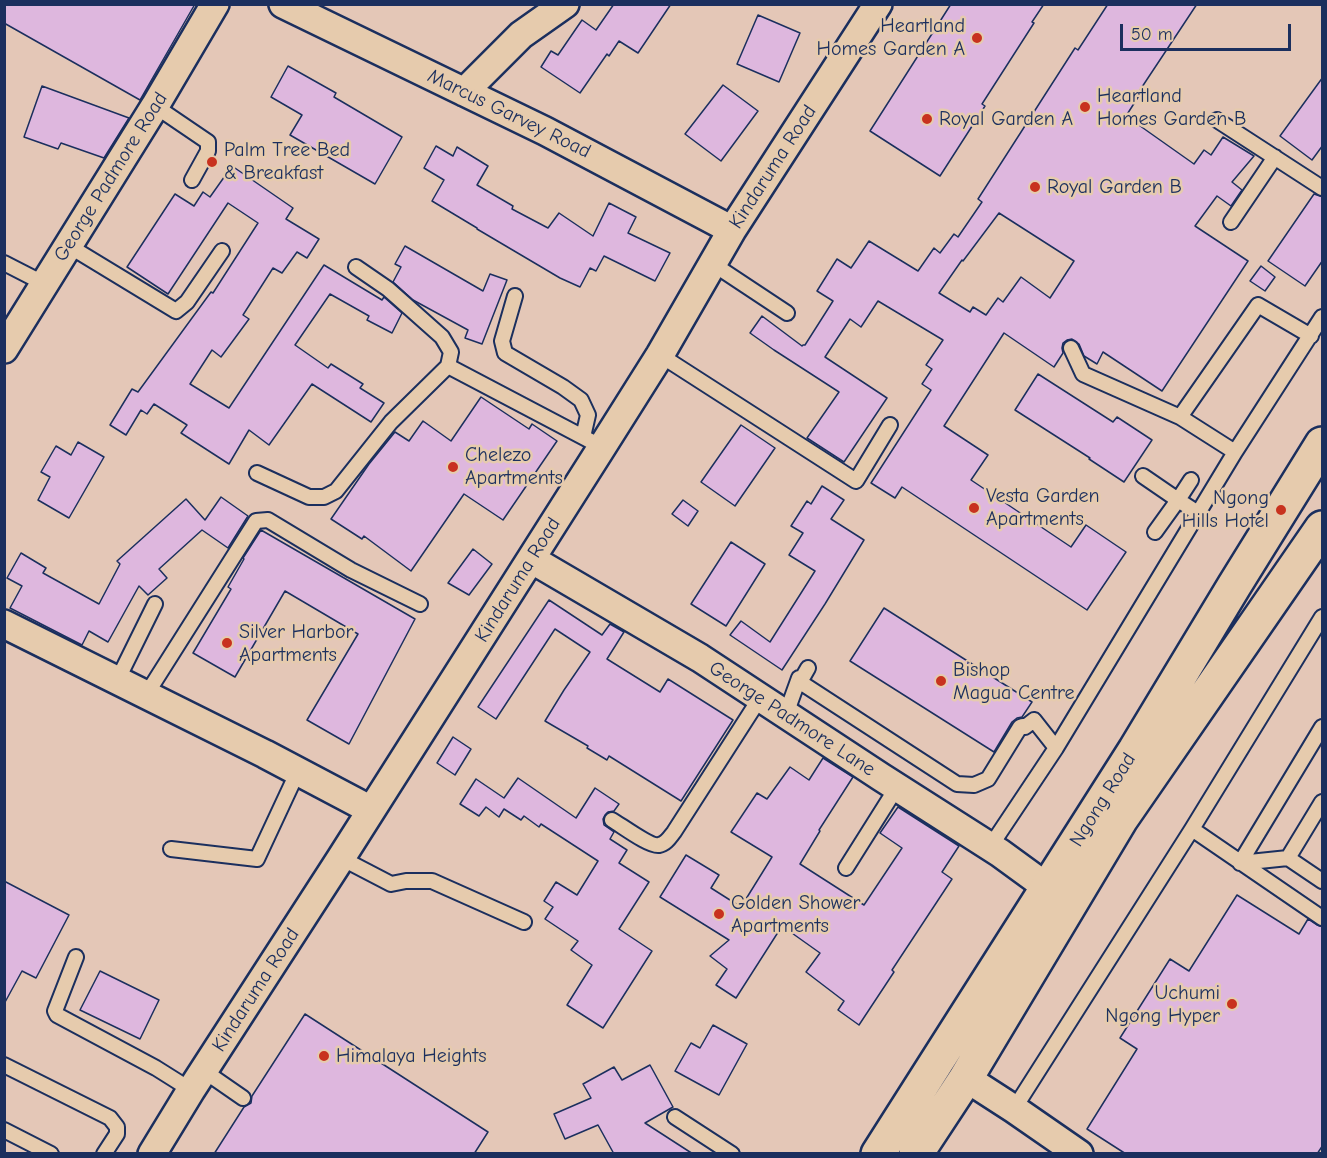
<!DOCTYPE html>
<style>
body{margin:0}
#map{position:relative;width:1327px;height:1158px;overflow:hidden;background:#e4c7b7;font-family:"Comic Neue",sans-serif}
canvas{display:block}
.frame{position:absolute;inset:0;border:6px solid #1b2f5e;pointer-events:none}
.scale{position:absolute;left:1120px;top:24px;width:171px;height:27px;box-sizing:border-box;border:3px solid #1b2f5e;border-top:0;padding-left:8px;font-size:18px;line-height:21px;white-space:nowrap;color:#1b2f5e;-webkit-text-stroke:4px #e6cbad;paint-order:stroke}
</style>
<div id="map">
<canvas width="1327" height="1158"></canvas>
<div class="frame"></div>
<div class="scale">50 m</div>
</div>
<script>
const ctx = document.querySelector('canvas').getContext('2d');
ctx.lineJoin = 'round';
function paint(path, color) {
  ctx.fillStyle = color;
  ctx.fill(path, 'evenodd');
}
function strokePath(path, color, width, dash) {
  ctx.strokeStyle = color;
  ctx.lineWidth = width;
  ctx.lineCap = dash ? 'butt' : 'round';
  ctx.setLineDash(dash || []);
  ctx.stroke(path);
}
function drawText(font, color, halo, rows, align = 'center') {
  ctx.font = font + ' "Comic Neue",sans-serif';
  ctx.lineWidth = 5;
  ctx.setLineDash([]);
  ctx.textBaseline = 'middle';
  ctx.strokeStyle = halo;
  ctx.fillStyle = color;
  for (const [text, x, y, turn = 0] of rows) {
    ctx.save();
    ctx.translate(x, y);
    ctx.rotate((+turn || 0) * Math.PI / 180);
    ctx.textAlign = isNaN(turn) ? turn : align;
    if (halo) ctx.strokeText(text, 0, 0);
    ctx.fillText(text, 0, 0);
    ctx.restore();
  }
}
const building = new Path2D(`
 M4,4H195L140,100L4,23Z
 M614,4H671L638,53L619,41L609,56L607,54L580,93L541,67L551,51L558,55L582,20L596,30Z
 M951,4H1044L1032,22L1034,23L982,104L985,106L940,176L870,131Z
 M1108,4H1197L1140,90L1142,91L1126,116L1194,164L1204,150L1211,155L1223,137L1254,156L1232,182L1242,190L1231,206L1217,196L1195,226L1248,261L1162,391L1103,352L1097,364L1084,356L1079,344L1072,339L1067,340L1063,343L1062,348L1063,353L1054,367L1004,333L944,426L988,455L971,480L1071,547L1086,525L1126,552L1087,610L902,487L895,498L871,483L931,390L922,384L932,369L926,365L943,340L878,301L861,327L850,319L825,357L887,398L844,462L807,438L839,392L774,350L750,333L762,316L802,346L803,345H805L833,301L817,291L837,259L851,268L869,241L918,271L934,248L940,253L954,234L958,237L982,202L978,199L1075,48L1078,50ZM999,213L1074,261L1050,298L1021,277L1003,302L998,298L986,315L973,307L970,312L939,293L962,260L963,261Z
 M758,15L800,33L779,82L737,64Z
 M288,66L336,93L334,97L402,137L375,184L290,135L302,115L271,97Z
 M1323,77V145L1312,160L1280,136Z
 M723,85L758,111L721,161L685,134Z
 M42,86L129,118L104,158L61,143L58,149L24,137Z
 M436,146L453,156L457,147L488,166L477,185L513,206L512,209L548,228L559,213L593,236L609,203L636,217L628,233L670,253L655,281L604,256L596,271L590,268L580,287L560,278L477,229V228L432,201L444,180L424,168Z
 M232,166L293,208L286,219L319,239L307,258L297,252L282,273L273,268L243,315L249,319L221,357L212,350L190,384L229,408L324,265L382,300L384,297L402,313L392,333L367,320L369,316L330,294L295,345L328,368L331,364L363,384L360,388L384,403L371,422L312,384L269,445L249,430L229,464L181,433L187,425L154,404L147,414L141,410L126,435L110,425L132,389L138,392L211,292L213,293L258,223L228,203L168,294L127,267L175,194L194,206L203,192L210,197Z
 M1314,194L1323,197V260L1305,286L1268,261Z
 M405,246L483,291L490,274L507,280L482,344L465,338L468,330L413,300L393,282L401,267L395,264Z
 M1261,266L1275,277L1265,291L1250,281Z
 M1038,374L1113,422L1117,417L1152,440L1124,482L1089,459L1090,458L1015,410Z
 M481,397L529,429L532,424L557,441L503,520L464,494L411,571L364,536L362,539L331,519L369,464L395,432L409,441L423,421L451,441Z
 M741,425L775,448L735,506L701,482Z
 M78,442L104,457L69,518L38,500L50,477L41,472L56,446L71,455Z
 M822,486L844,500L831,519L864,540L825,604L782,670L730,635L741,621L770,642L815,571L789,555L803,533L791,526L807,501L811,504Z
 M221,497L248,516L228,548L202,530L159,569L167,578L148,595L139,586L108,642L89,631L82,645L10,608L22,586L7,578L21,553L46,568L43,573L99,604L120,564L117,561L186,499L205,520Z
 M683,500L698,511L688,526L672,514Z
 M261,530L415,619L349,744L307,720L358,634L285,591L235,677L193,653L231,589L228,587L244,559L243,558Z
 M731,542L765,564L726,626L691,604Z
 M473,549L492,564L469,595L448,583Z
 M549,600L602,635L610,624L624,632L607,659L660,692L668,679L733,720L681,801L609,756L607,760L587,748L588,746L545,721L564,690L590,652L555,629L496,719L478,707Z
 M884,608L1032,702L1022,717L1017,718L1012,722L994,752L850,661Z
 M453,737L471,749L455,775L437,763Z
 M823,758L853,777L819,830L820,831L800,864L864,905L902,848L880,833L898,807L959,846L942,872L952,879L892,970L894,972L859,1025L838,1010L844,1001L806,972L820,953L782,926L736,998L716,985L727,969L710,956L729,940L660,897L686,855L719,875L711,888L741,907L772,857L731,832L757,793L767,799L790,767L809,780Z
 M518,778L576,818L595,788L619,804L614,811L608,812L605,815L603,819L604,825L614,832L610,839L627,850L619,863L649,882L619,929L652,951L603,1028L567,1005L592,965L571,950L578,941L545,919L553,907L544,901L556,882L577,895L598,861L541,824L539,827L524,816L521,820L504,809L499,817L486,807L479,816L460,804L476,779L504,798Z
 M4,881L69,915L36,978L22,971L4,1004Z
 M1237,895L1299,934L1308,919L1317,925L1323,927V1145L1317,1154H1126L1087,1129L1137,1049L1120,1038L1170,959L1189,971Z
 M100,971L159,1000L140,1039L80,1010Z
 M305,1014L488,1132L474,1154H214L244,1107L251,1103L252,1096Z
 M713,1025L747,1044L719,1095L675,1071L691,1043L700,1048Z
 M650,1065L673,1107L645,1123L693,1154H614L598,1125L565,1139L554,1114L591,1098L583,1084L614,1067L622,1080Z`);
const lane = new Path2D(`
 M155,106L208,142V151L192,180
 M1217,120L1322,188
 M1231,222L1275,157
 M69,246L176,311L187,302L222,251
 M4,263L45,284
 M713,264L787,313
 M356,267L388,289L442,337L451,352L448,366
 M515,296L502,341L505,353L563,387L581,400L588,415L583,437
 M1071,348L1083,374L1180,417L1235,452
 M660,355L856,481L890,425
 M1180,417L1258,305L1311,336
 M257,473L309,497H324L336,491L391,422L448,366L602,447
 M1143,476L1178,500L1191,480
 M1155,532L1178,500L1198,513
 M117,681L155,604
 M800,682L808,668
 M146,695L256,521L268,520L351,570L420,604
 M786,714L799,678L800,682L957,784L974,785L988,779L1020,727L1023,726L1025,727L1034,720L1056,748
 M612,820C621,825 650,847 659,845C666,844 670,837 674,832L760,698
 M1192,829L1322,918
 M990,847L1056,748L1235,452L1322,317
 M171,849L257,859L298,771
 M341,858L391,884L406,881H432L524,922
 M1288,858L1322,802
 M1240,863L1322,727
 M1240,863L1288,858L1322,881
 M846,868L897,787
 M76,957L55,1011L57,1015L156,1068L191,1090
 M4,1065L110,1118L117,1127V1134L104,1154
 M204,1071L243,1098
 M1014,1109L1192,829L1322,617
 M675,1117L732,1154
 M4,1130L51,1154`);
const street = new Path2D(`
 M283,4L545,131L732,230
 M464,92L521,35L565,4
 M4,349L155,106L215,4
 M531,559L700,658L881,777L1000,853L1048,888
 M4,624L265,754L371,810
 M966,1078L1014,1109L1079,1154
 M152,1154L191,1090L341,858L602,447L660,355L732,230L878,4`);
const secondary = new Path2D(`
 M878,1154L1135,750L1234,586L1322,444
 M916,1154L966,1078L1121,819L1322,528`);
const markers = [
 [977,38,6,"#c8321e"],
 [1085,107,6,"#c8321e"],
 [927,119,6,"#c8321e"],
 [212,162,6,"#c8321e"],
 [1035,187,6,"#c8321e"],
 [453,467,6,"#c8321e"],
 [974,508,6,"#c8321e"],
 [1281,510,6,"#c8321e"],
 [227,643,6,"#c8321e"],
 [941,681,6,"#c8321e"],
 [719,914,6,"#c8321e"],
 [1232,1004,6,"#c8321e"],
 [324,1056,6,"#c8321e"]
];
const poiNames = [
 ["Heartland",965,26,"right"],
 ["Homes Garden A",965,49,"right"],
 ["Heartland",1097,96],
 ["Homes Garden B",1097,119],
 ["Royal Garden A",939,119],
 ["Palm Tree Bed",224,150],
 ["& Breakfast",224,173],
 ["Royal Garden B",1047,187],
 ["Chelezo",465,455],
 ["Apartments",465,478],
 ["Vesta Garden",986,496],
 ["Apartments",986,519],
 ["Ngong",1269,498,"right"],
 ["Hills Hotel",1269,521,"right"],
 ["Silver Harbor",239,632],
 ["Apartments",239,655],
 ["Bishop",953,670],
 ["Magua Centre",953,693],
 ["Golden Shower",731,903],
 ["Apartments",731,926],
 ["Uchumi",1220,993,"right"],
 ["Ngong Hyper",1220,1016,"right"],
 ["Himalaya Heights",336,1056]
];
const streetNames = [
 ["Marcus Garvey Road",509,114,26],
 ["Kindaruma Road",773,167,-57],
 ["George Padmore Road",111,177,-58],
 ["Kindaruma Road",518,580,-58],
 ["George Padmore Lane",792,719,33],
 ["Ngong Road",1103,800,-58],
 ["Kindaruma Road",256,990,-57]
];
paint(building, '#deb7de');
strokePath(building, '#1b2f5e', 1.5);
strokePath(lane, '#1b2f5e', 18);
strokePath(street, '#1b2f5e', 32);
strokePath(secondary, '#1b2f5e', 38);
strokePath(lane, '#e6cbad', 14);
strokePath(street, '#e6cbad', 27);
strokePath(secondary, '#e6cbad', 33);
for (const [x, y, r, color] of markers) {
  const dot = new Path2D();
  dot.arc(x, y, r, 0, 2 * Math.PI);
  ctx.fillStyle = color;
  ctx.fill(dot);
  strokePath(dot, '#e6cbad', 2);
}
drawText('20px', '#1b2f5e', '#e6cbad', poiNames, 'left');
drawText('20px', '#1b2f5e', '#e6cbad', streetNames);
</script>
